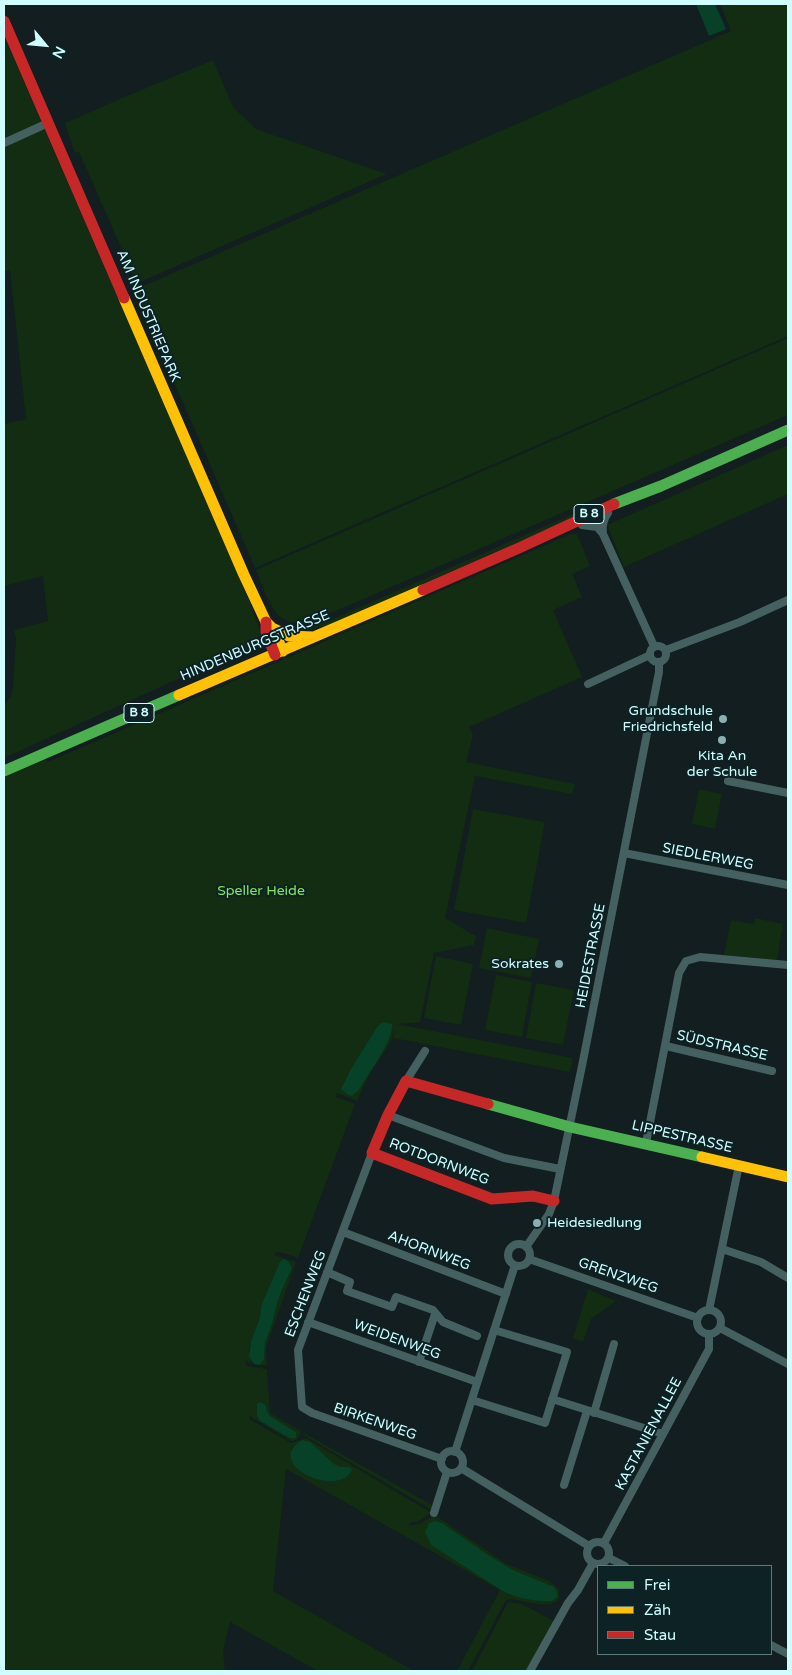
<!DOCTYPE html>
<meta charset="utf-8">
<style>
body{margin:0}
#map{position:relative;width:792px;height:1675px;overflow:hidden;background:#121e1f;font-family:"Varela Round",sans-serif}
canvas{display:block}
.frame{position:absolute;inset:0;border:5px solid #d0fdff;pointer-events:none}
.legend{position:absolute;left:597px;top:1565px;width:175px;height:90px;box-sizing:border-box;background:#0c2225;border:1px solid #5a7a7c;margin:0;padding:6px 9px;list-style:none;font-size:15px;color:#d0fdff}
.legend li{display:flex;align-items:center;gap:10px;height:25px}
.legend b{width:25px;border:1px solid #5a7a7c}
.north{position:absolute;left:20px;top:20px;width:50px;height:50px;-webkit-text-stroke:4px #0c2225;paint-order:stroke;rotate:118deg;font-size:14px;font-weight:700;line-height:20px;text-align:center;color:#d0fdff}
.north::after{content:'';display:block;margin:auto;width:18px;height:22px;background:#d0fdff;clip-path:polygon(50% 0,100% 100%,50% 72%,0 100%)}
</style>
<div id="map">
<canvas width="792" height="1675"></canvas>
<div class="frame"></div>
<ul class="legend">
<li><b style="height:6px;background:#4caf50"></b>Frei</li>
<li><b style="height:6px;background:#ffc107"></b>Zäh</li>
<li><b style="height:6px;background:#c62828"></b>Stau</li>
</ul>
<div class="north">N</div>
</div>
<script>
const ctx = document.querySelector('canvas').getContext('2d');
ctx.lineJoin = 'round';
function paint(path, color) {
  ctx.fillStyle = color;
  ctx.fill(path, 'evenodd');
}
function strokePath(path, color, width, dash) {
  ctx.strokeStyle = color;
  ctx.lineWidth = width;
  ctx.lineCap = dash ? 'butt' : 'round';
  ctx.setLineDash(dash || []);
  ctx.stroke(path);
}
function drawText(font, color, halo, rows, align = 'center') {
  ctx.font = font + ' "Varela Round",sans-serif';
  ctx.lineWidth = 4;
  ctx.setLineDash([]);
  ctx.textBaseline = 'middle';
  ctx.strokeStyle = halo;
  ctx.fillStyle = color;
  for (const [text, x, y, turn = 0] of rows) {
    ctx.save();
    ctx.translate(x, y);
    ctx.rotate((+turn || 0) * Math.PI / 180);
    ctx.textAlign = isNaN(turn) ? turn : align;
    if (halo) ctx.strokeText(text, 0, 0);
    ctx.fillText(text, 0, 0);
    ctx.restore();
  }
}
const green = new Path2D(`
 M720,4H788V336L255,568L134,290L731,31Z
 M4,36L251,605L263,641V647H256L176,680L4,758V706L11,696L13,686L16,638L14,630L48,621L43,576L4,586V424L26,419L10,270L4,272Z
 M213,60L233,107L256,129L387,174L140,282L135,279L79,152L75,153L65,123L127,96Z
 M788,338V415L313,621C274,632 268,599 256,570Z
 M788,445V494L624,567L607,525Z
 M575,513L576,517L326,626L304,631H293L311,627L337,617Z
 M571,534H577L590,566L572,574L582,597L553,610L582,677L469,727L473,735L466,762L575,784L572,794L475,776L445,918L476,936L474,945L434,953L420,1022L397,1024L573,1058L570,1072L393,1038L395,1027L391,1041L368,1077L357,1101L337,1093L336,1097L355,1104L298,1258L284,1253L276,1252L274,1255L296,1262L266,1348L267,1365H259L264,1358L265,1343L272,1324L279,1297L292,1268L289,1262L261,1306L260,1317L251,1341L249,1351L251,1362L254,1364L245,1361L247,1366L267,1369L270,1413L301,1431C300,1437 297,1441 291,1441L253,1418L250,1416L249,1419L291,1443L306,1438L430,1512V1514L417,1522H411L409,1526L419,1524L435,1515L505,1563L549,1581L558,1588C568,1615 523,1601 512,1599L506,1600L468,1671H457L500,1590L286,1469L273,1591L414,1671H318L230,1622L223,1651L225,1671H4V776L45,759L48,762ZM385,1022H388L371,1069L359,1090L352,1067L377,1027L381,1023ZM265,1403L268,1413L270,1416L296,1432L264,1424L260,1421Z
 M699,789L722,794L715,829L692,824Z
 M473,809L545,822L526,923L454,910Z
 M755,918L783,924L777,960L724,955L731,920L754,924Z
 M487,928L539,939L531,978L479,968Z
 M436,956L473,964L461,1025L424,1018Z
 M496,975L532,982L522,1037L485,1030Z
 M536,983L574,990L563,1045L526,1038Z
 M588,1289L616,1301L591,1319L583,1342L573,1338Z
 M304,1433L434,1506L432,1510L305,1436Z
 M508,1602L522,1604L554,1621L527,1671H472Z`);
const water = new Path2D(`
 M696,4H715L726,29L709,36Z
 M385,1022L392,1024C394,1040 367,1075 359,1090L352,1096L348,1095L341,1089L352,1067L377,1027L381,1023Z
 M284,1259L289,1262L292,1268L279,1297L272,1324L265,1343L264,1360L259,1365L254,1364L249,1357L251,1341L260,1317L261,1306L280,1262Z
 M260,1402L266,1405L267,1411L270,1416L296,1432V1438H290L260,1421L257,1415V1404Z
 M302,1440L310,1442L334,1464L340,1467H350L352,1470C339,1499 262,1465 302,1440Z
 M435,1521L442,1523L488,1555L513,1570L554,1587L557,1593V1597L552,1601C536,1602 515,1598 501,1590L431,1545L425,1532L429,1523Z`);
const street = new Path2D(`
 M4,143L48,123
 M582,525L597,527L603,534L654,646
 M603,534C602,526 603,520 608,513
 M650 654a8 8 0 1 1 16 0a8 8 0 1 1-16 0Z
 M666,650L740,622L788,600
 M588,684L650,655
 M728,781L788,793
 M624,853L788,885
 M666,1046L772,1071
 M406,1081L425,1051
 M388,1115L504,1158L560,1169
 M646,1143L679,973L686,961L700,957L788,965
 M372,1153L298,1350L302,1407L312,1413L442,1459
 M343,1232L506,1294
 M508 1255a11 11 0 1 1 22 0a11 11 0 1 1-22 0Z
 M526,1247L549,1214L554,1201L583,1061L659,672V662
 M722,1249L761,1262L788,1278
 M529,1259L698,1318
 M327,1272L350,1282L347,1291L392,1307L396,1297L433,1310L443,1322L477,1336
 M709,1310L739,1165
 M697 1322a12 12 0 1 1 24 0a12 12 0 1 1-24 0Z
 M308,1322L477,1382
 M720,1328L788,1364
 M419,1362L435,1314
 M552,1399L663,1434
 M472,1400L545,1423L567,1352L494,1330
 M594,1413L614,1344
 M441 1462a11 11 0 1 1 22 0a11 11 0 1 1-22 0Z
 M455,1452L515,1265
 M461,1468L589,1546
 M564,1485L587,1411
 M434,1513L447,1472
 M587 1553a11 11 0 1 1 22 0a11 11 0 1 1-22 0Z
 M604,1543L709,1349V1334
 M609,1558L625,1566
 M771,1645L788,1654
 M530,1671L568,1603L578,1590L593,1563`);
const fast = new Path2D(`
 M614,504L661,486L788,430
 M4,771L179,695
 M488,1104L570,1127L702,1157`);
const slow = new Path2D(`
 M124,298L244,575L266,622L272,628L283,651
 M272,628L289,636L313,637
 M179,695L423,590
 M702,1157L788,1177`);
const jam = new Path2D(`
 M4,21L124,298
 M423,590L519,548L614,504
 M266,622V632L275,655
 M488,1104L406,1081L388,1115L372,1153L492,1199L533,1196L554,1201`);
const markers = [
 [723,719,5,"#8eafb1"],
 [722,740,5,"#8eafb1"],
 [559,964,5,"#8eafb1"],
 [537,1223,5,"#8eafb1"]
];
const shields = [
 [589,514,30],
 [139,713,30]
];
const shieldNames = [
 ["B 8",589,514],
 ["B 8",139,713]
];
const streetNames = [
 ["AM INDUSTRIEPARK",148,316,67],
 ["HINDENBURGSTRASSE",255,646,-23],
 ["SIEDLERWEG",708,857,11],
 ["HEIDESTRASSE",591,956,-79],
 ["SÜDSTRASSE",722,1046,13],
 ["LIPPESTRASSE",682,1137,13],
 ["ROTDORNWEG",439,1162,21],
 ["AHORNWEG",429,1251,21],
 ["GRENZWEG",618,1276,19],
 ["ESCHENWEG",306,1294,-69],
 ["WEIDENWEG",397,1340,20],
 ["BIRKENWEG",375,1422,19],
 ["KASTANIENALLEE",649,1434,-62]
];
const poiNames = [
 ["Grundschule",713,711],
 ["Friedrichsfeld",713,727],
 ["Kita An",722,756,"center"],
 ["der Schule",722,772,"center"],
 ["Sokrates",549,964],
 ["Heidesiedlung",547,1223,"left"]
];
const parkNames = [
 ["Speller Heide",261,891]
];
paint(green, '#122d11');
paint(water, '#064128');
strokePath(street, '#456060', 8);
strokePath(fast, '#4caf50', 11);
strokePath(slow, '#ffc107', 11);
strokePath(jam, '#c62828', 11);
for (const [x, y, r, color] of markers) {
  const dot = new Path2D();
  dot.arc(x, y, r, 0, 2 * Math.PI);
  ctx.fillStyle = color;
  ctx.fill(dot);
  strokePath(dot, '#0c2225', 2);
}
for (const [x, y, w] of shields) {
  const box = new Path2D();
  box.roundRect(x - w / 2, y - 9.5, w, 19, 4);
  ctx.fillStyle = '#0c2225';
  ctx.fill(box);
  strokePath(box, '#d0fdff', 1);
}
drawText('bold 12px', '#d0fdff', null, shieldNames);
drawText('14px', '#d0fdff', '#0c2225', streetNames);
drawText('14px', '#d0fdff', '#0c2225', poiNames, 'right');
drawText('14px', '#83e952', '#0c2225', parkNames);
</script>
